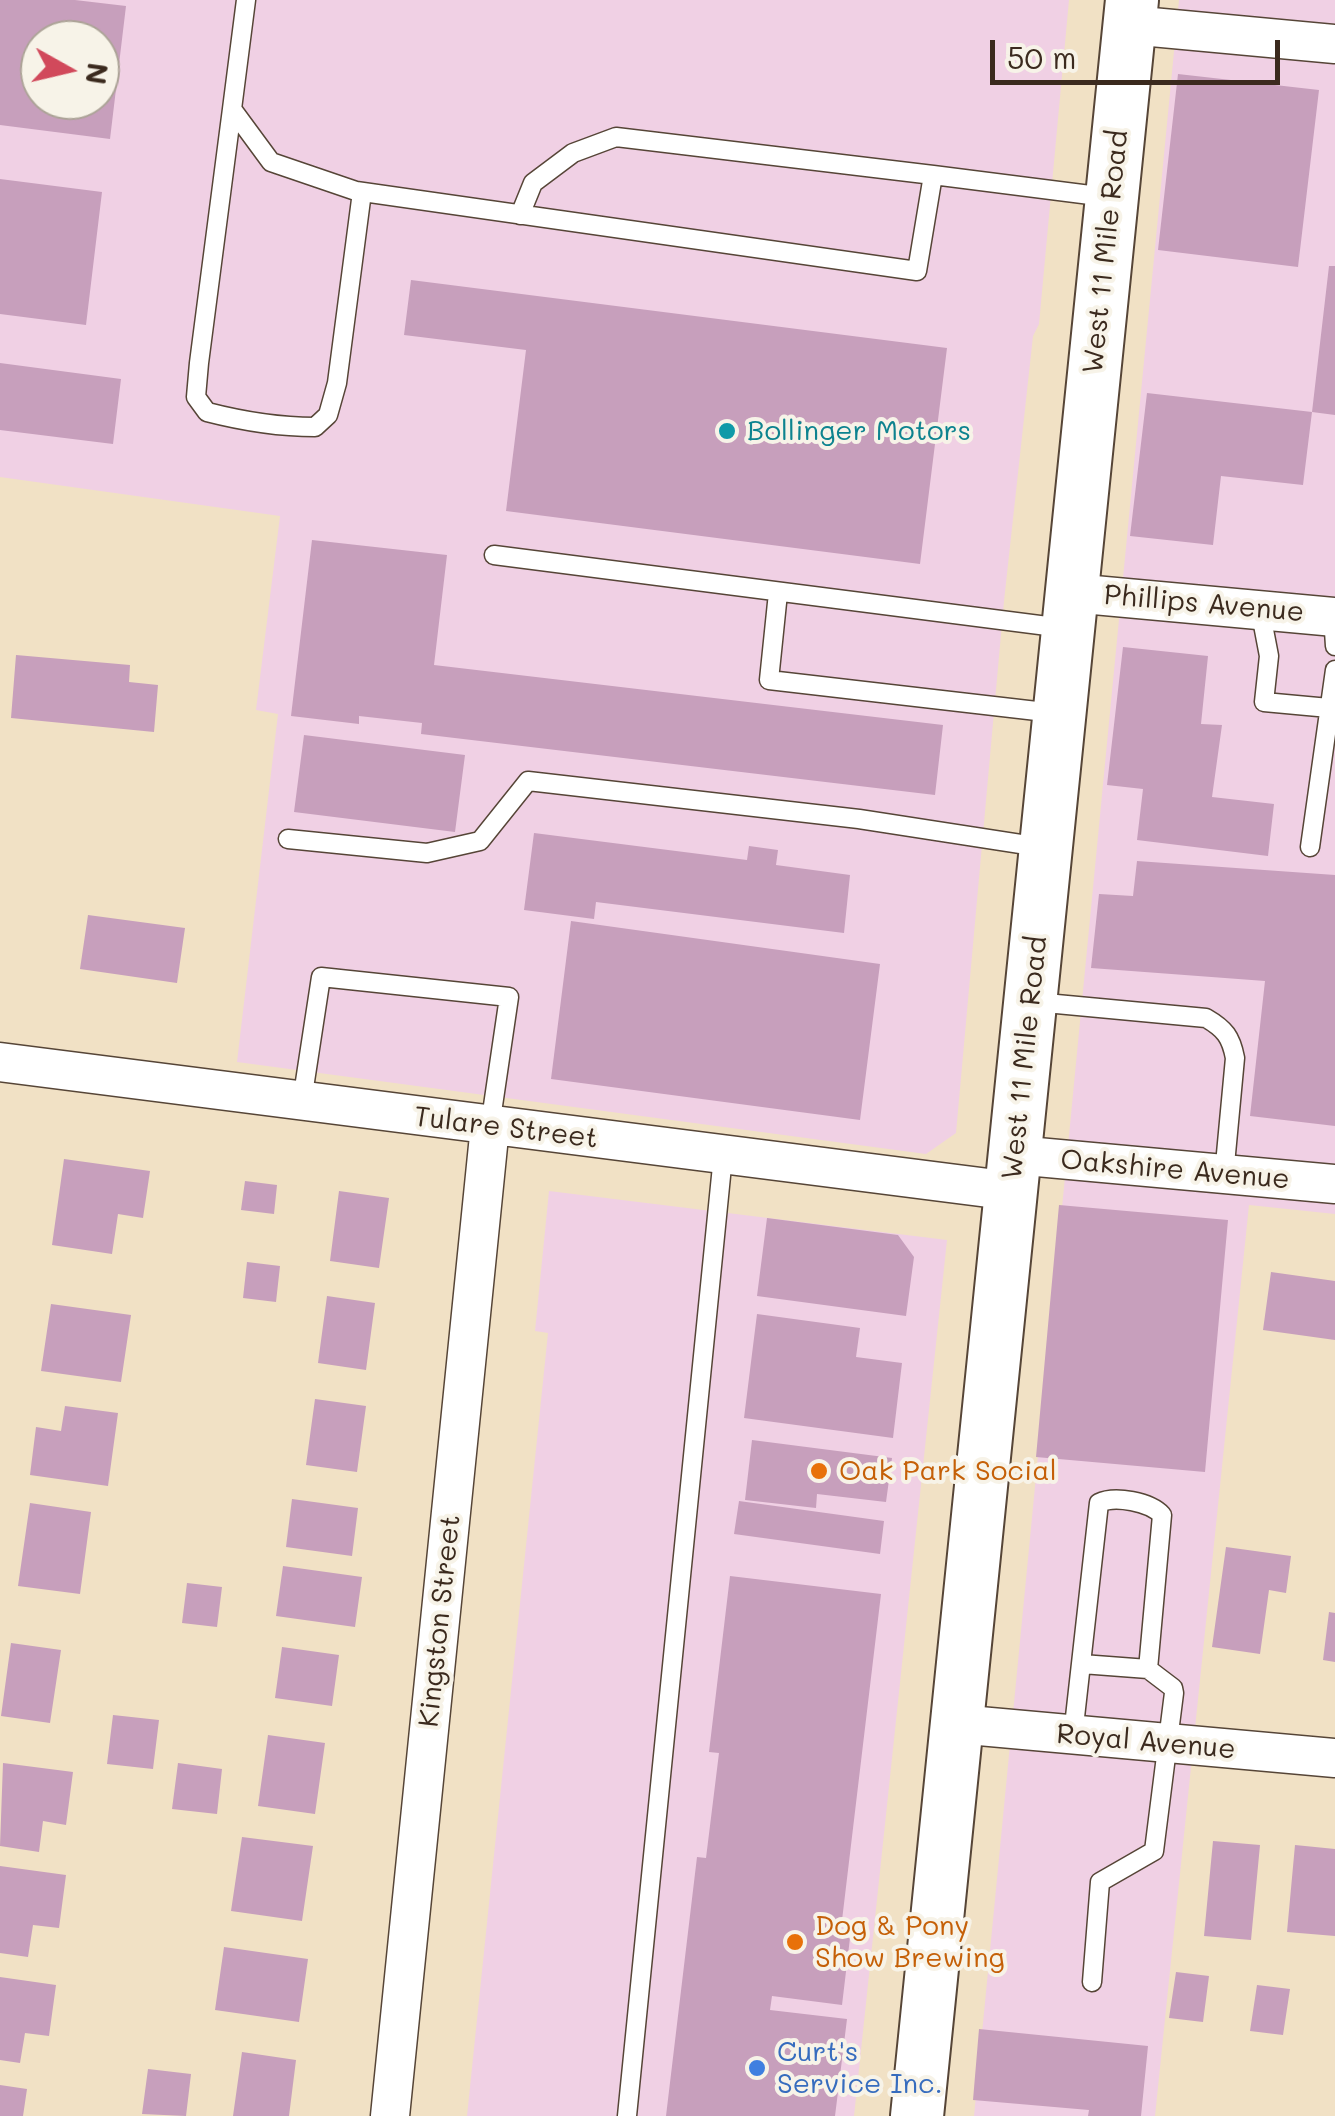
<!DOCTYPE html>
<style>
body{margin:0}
#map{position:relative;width:1335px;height:2116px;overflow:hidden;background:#f1e1c5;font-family:Mali,sans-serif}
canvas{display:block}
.north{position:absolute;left:20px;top:20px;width:100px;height:100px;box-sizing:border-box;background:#f7f3e8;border:2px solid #aca397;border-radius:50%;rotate:98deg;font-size:28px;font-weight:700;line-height:40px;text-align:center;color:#3b2a1e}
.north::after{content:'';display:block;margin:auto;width:35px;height:45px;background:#d1495b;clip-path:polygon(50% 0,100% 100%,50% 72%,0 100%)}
.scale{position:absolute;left:990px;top:40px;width:290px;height:45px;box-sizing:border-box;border:5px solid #3b2a1e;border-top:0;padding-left:12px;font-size:30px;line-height:35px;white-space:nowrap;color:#3b2a1e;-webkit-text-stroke:8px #f7f3e8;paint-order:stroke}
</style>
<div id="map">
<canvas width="1335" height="2116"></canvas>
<div class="north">N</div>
<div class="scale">50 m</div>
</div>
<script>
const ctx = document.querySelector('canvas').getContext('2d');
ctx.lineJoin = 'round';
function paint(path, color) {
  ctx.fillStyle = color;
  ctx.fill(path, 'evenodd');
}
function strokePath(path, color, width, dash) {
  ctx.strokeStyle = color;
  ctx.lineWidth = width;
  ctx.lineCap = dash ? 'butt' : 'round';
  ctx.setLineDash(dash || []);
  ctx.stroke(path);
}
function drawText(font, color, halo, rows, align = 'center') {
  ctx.font = font + ' Mali,sans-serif';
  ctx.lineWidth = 8;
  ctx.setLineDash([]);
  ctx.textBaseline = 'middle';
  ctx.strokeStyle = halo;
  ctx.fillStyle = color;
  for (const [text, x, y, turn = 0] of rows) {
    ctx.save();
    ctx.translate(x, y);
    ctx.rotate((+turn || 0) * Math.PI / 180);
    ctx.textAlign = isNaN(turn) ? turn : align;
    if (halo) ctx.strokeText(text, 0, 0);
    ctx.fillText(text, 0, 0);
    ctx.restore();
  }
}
const built = new Path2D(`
 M0,0H1069L1039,324L1033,336L1004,601L956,1133L926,1154L237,1062L278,714L256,710L280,516L0,477ZM40,40H100V100H40Z
 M1179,0H1335V1214L1249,1205L1155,2116H974Z
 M549,1191L947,1240L854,2116H467L548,1333L535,1331Z`);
const building = new Path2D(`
 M0,0H75L126,6L110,139L0,125ZM40,40H100V100H40Z
 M1178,74L1319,90L1298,267L1158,250Z
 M0,179L102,192L86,325L0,314Z
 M1329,266H1335V415L1312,412Z
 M411,280L947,348L920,564L506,511L526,350L404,335Z
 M0,363L121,379L113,444L0,430Z
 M1147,393L1312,412L1303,485L1221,476L1213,545L1130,536Z
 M312,540L447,555L434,665L943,725L935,795L421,734L422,723L359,716V724L291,716Z
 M1123,647L1208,656L1201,724L1222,725L1212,797L1274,804L1268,856L1137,840L1143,789L1107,785Z
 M16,655L130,665L129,682L158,685L154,732L11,718Z
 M304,735L465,755L455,832L294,812Z
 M534,833L747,860L749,846L778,850L776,865L850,875L844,933L596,902L594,919L524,910Z
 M1137,861L1335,875V1126L1250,1116L1265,981L1091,968L1099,894L1133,896Z
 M88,915L185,928L177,983L80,969Z
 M571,921L880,964L860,1120L551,1079Z
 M64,1159L150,1171L143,1218L118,1214L112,1254L52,1245Z
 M245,1181L277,1185L274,1214L241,1210Z
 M339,1191L389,1198L379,1268L330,1261Z
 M1059,1205L1228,1220L1205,1472L1036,1457Z
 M767,1218L898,1235L914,1257L906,1316L757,1296Z
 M247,1262L280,1266L276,1302L243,1298Z
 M1271,1272L1335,1281V1340L1263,1330Z
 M327,1296L375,1303L366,1370L318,1363Z
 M51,1304L131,1315L121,1382L41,1371Z
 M757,1314L860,1328L856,1357L902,1363L893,1438L744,1418Z
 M315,1399L366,1406L357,1472L306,1465Z
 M65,1406L118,1413L108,1486L30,1475L36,1427L61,1431Z
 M752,1440L892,1458L886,1502L817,1494L816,1508L745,1500Z
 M292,1499L358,1508L352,1556L286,1547Z
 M739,1501L884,1521L880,1554L734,1534Z
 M30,1503L91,1512L80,1594L18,1586Z
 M1226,1547L1291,1556L1286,1593L1269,1590L1260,1654L1212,1647Z
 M283,1566L362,1577L355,1627L276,1616Z
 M730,1576L881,1594L840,1937L850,1938L842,2005L772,1996L770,2010L847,2019L835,2116H666L697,1857L706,1858L719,1753L709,1752Z
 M187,1583L222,1587L217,1627L182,1623Z
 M1329,1612L1335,1613V1662L1323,1660Z
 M11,1643L61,1650L50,1723L1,1716Z
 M282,1647L339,1655L332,1706L275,1698Z
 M113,1715L159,1720L153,1769L107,1764Z
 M268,1735L325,1743L315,1814L258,1806Z
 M3,1763L73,1772L66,1825L43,1821L39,1852L0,1846Z
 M178,1763L222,1769L217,1814L172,1809Z
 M242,1837L313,1846L302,1921L231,1911Z
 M1213,1841L1260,1845L1251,1940L1204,1936Z
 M1295,1845L1335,1849V1936L1287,1932Z
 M0,1866L66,1875L59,1928L33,1925L28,1957L0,1953Z
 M224,1947L308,1959L299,2022L215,2010Z
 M1176,1972L1209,1976L1203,2022L1169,2018Z
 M0,1977L56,1985L49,2036L25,2033L20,2063L0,2060Z
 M1257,1985L1290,1989L1283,2035L1250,2031Z
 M979,2029L1148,2046L1141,2116H1088L1089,2110L973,2100Z
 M242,2052L296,2060L289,2116H233Z
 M148,2069L191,2074L186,2116L142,2114Z
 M0,2085L27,2089L23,2116H0Z`);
const service = new Path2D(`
 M246,0L232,109L271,162L356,191L917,271L933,175L1106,197
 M232,109L199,363L196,397L207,412C242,421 278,427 315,427L328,415L337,383L362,192
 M520,215L533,183L573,153L616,137L933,175
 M494,555L1063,628
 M778,593L769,680L1054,713
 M1260,609L1269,656L1264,702L1329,708
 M1333,616L1335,646
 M288,839L427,853L480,841L528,781L859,819L1040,847
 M1310,847L1335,670
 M1035,1002L1206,1018C1225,1029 1231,1037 1235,1058L1224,1175
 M302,1101L321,977L509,997L490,1126
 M1082,1664L1148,1669
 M1073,1735L1099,1503C1115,1495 1150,1502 1162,1515L1148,1669L1173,1688L1174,1693L1154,1851L1100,1882L1092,1982
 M627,2116L723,1156`);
const minor = new Path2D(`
 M1130,25L1335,44
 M1072,593L1335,617
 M0,1062L1012,1191
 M1015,1155L1335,1184
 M957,1724L1335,1758
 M390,2116L490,1126`);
const secondary = new Path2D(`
 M917,2116L1132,0`);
const markers = [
 [727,431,10,"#0f9aa8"],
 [819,1471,10,"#e8710a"],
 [795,1942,10,"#e8710a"],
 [757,2068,10,"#3f7fe0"]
];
const streetNames = [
 ["West 11 Mile Road",1106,252,-84],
 ["Phillips Avenue",1204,604,5],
 ["West 11 Mile Road",1025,1058,-84],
 ["Tulare Street",506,1128,7],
 ["Oakshire Avenue",1175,1170,5],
 ["Kingston Street",440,1621,-84],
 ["Royal Avenue",1146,1742,5]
];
const cultureNames = [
 ["Bollinger Motors",747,431]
];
const foodNames = [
 ["Oak Park Social",839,1471],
 ["Dog & Pony",815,1926],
 ["Show Brewing",815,1958]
];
const shopNames = [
 ["Curt's",777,2052],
 ["Service Inc.",777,2084]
];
paint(built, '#f0d0e4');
paint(building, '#c79fbc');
strokePath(service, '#564537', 21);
strokePath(minor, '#564537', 41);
strokePath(secondary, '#564537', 56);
strokePath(service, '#fff', 18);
strokePath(minor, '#fff', 38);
strokePath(secondary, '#fff', 52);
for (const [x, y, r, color] of markers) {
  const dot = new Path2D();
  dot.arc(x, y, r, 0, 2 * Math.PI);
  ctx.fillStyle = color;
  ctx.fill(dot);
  strokePath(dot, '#f7f3e8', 4);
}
drawText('28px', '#3b2a1e', '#f7f3e8', streetNames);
drawText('28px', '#0d838f', '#f7f3e8', cultureNames, 'left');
drawText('28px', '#c56008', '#f7f3e8', foodNames, 'left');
drawText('28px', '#366cbe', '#f7f3e8', shopNames, 'left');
</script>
